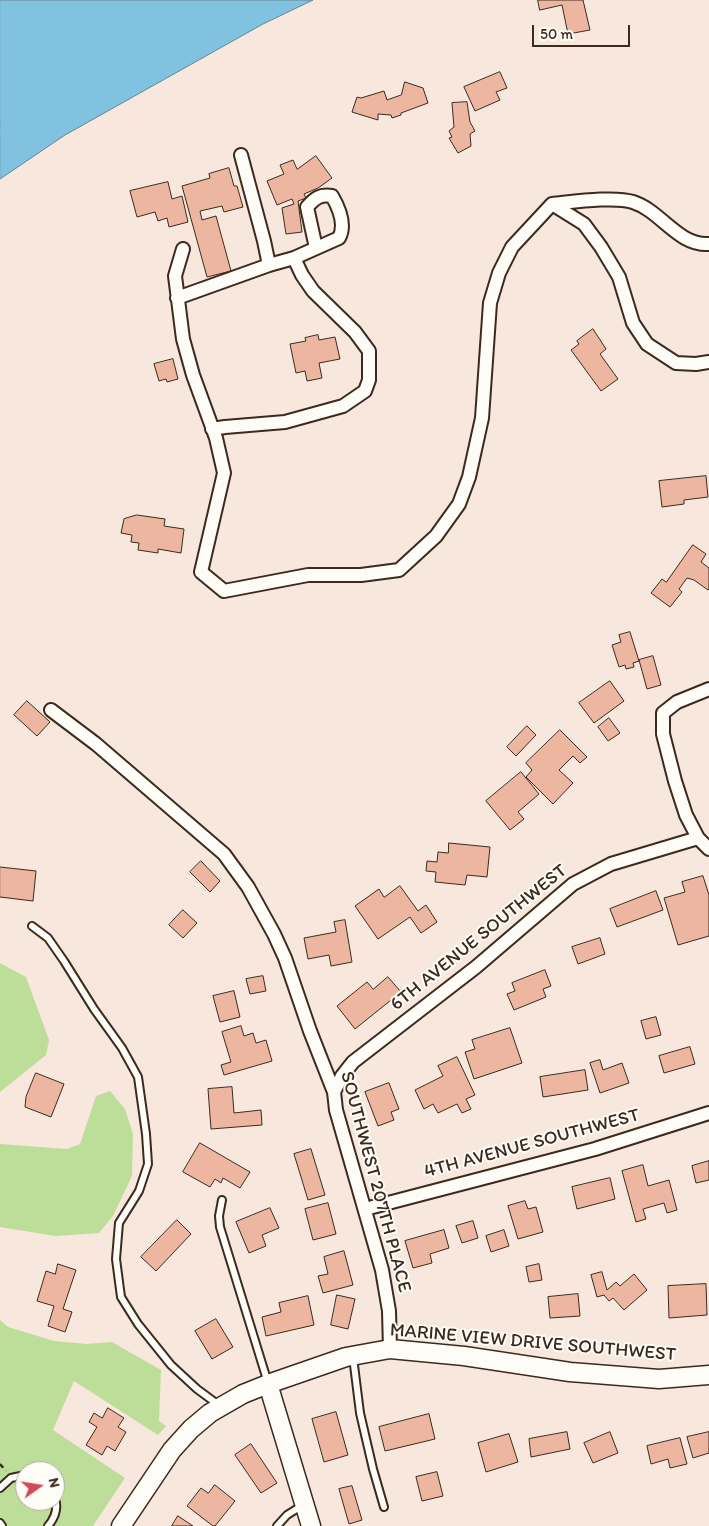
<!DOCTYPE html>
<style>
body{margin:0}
#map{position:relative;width:709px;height:1526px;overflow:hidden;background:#f8e7dd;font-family:Itim,sans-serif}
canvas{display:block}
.north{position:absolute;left:15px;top:1461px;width:50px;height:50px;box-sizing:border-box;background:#fdfcf7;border:1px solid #afa8a0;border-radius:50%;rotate:77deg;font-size:14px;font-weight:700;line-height:20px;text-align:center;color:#3b2a1e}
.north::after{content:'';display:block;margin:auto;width:18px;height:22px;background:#d1495b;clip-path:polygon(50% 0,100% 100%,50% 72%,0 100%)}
.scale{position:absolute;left:532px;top:25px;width:98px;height:22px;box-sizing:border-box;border:2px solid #3b2a1e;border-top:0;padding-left:6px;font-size:15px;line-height:18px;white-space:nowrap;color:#3b2a1e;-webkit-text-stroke:4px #fdfcf7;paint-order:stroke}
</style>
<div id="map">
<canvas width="709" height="1526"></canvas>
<div class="north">N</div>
<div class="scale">50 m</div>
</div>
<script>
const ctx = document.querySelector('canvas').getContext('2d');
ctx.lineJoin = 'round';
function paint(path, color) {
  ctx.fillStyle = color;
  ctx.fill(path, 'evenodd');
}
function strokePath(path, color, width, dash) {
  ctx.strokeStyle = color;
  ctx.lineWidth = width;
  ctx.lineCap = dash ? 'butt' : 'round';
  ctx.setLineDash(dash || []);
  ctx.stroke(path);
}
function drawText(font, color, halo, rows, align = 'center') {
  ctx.font = font + ' Itim,sans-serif';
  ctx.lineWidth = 4;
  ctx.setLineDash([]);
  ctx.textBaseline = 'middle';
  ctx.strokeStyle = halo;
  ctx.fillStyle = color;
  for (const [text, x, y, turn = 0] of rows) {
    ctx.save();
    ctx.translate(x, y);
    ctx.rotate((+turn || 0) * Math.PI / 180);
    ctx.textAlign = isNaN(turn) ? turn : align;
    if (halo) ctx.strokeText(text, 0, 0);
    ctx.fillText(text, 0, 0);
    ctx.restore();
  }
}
const green = new Path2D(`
 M0,963L26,977L49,1040L46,1055L0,1092Z
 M110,1091L125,1109L133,1134L132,1176L113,1216L99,1233L55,1236L0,1227V1144L67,1149L80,1144L96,1096Z
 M0,1320L8,1327L54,1341L87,1344L112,1342L161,1370L159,1421L166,1426L158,1435L74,1381L53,1430L125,1478L93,1526H0ZM25,1471H55V1501H25Z`);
const water = new Path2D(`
 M0,0H313L263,24L65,135L0,179Z`);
const building = new Path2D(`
 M538,0H583L590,30L568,34L562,5L540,10Z
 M500,72L507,88L496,92L500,100L475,111L464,87Z
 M405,82L423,88L428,103L401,113V115L392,118L391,115L378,114V120L352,112L357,97L361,98L384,91L387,100L401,95Z
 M467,102L470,122L475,131L470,134L471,146L458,153L449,138L452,137L449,131L454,127L452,103Z
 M316,156L332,178L318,188L304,194L306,198L298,201L302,232L286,234L282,208L294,204L292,199L277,205L267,181L284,174L280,165L293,160L297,169Z
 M229,168L234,186H237L243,207L224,212L222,206L200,211L202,220L216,216L231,271L207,277L182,186L210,178L209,174Z
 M168,182L172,199L182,196L188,222L169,227L167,218L158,221L155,212L137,217L130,191Z
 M593,329L606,349L600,354L618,379L601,391L571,350L579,344L577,341Z
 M318,335L319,340L335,337L340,359L319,363L322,378L307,381L305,371L296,373L290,344L306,341L305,338Z
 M173,359L178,379L167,382L166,379L159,381L154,364Z
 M706,476L708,497L684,500V504L662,507L659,481Z
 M137,515L165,519L164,526L184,529L181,553L158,549V553L138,550L139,543L131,542L132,535L121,533L124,519Z
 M693,545L706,554L701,562L709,568V588L708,590L694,580L687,578L679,589L682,592L670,607L651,593L662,579L666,582Z
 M630,632L639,661L633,663L634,667L626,669L625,665L619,667L612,645L621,642L619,635Z
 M653,656L661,685L647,689L639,660Z
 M610,681L624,701L594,723L579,703Z
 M27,701L50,722L37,736L14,715Z
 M609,718L620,733L608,741L598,727Z
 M527,726L536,735L516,756L507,747Z
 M560,730L587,757L580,763L573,756L559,770L573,783L553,804L526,777L532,770L526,763Z
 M521,772L539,794L518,812L524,819L510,830L486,801Z
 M449,843L490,847L487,877L467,875L465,885L435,882L436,872L426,871L427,861L437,862L438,852L448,853Z
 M201,861L220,881L210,892L190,872Z
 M0,867L36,871L33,901L0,897Z
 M703,876L709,895V936L678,945L664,898L685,892L682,882Z
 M400,886L418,911L426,905L437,922L421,933L410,917L378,939L355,906L379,889L384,897Z
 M656,891L663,910L617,927L610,909Z
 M183,910L197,923L183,938L169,925Z
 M345,920L352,962L331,966L329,955L308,959L304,938L336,932L334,922Z
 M600,938L605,954L578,964L572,947Z
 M545,970L551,986L543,989L546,997L514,1010L507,994L515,991L512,983Z
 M263,976L266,991L250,994L246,979Z
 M388,977L401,992L355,1029L337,1006L367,982L373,989Z
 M234,991L240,1017L220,1022L213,996Z
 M656,1017L661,1035L646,1039L641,1021Z
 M241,1026L244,1036L253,1033L256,1043L266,1040L272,1061L224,1075L221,1065L231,1062L222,1032Z
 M510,1028L522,1063L474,1079L465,1052L475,1049L472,1040Z
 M690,1047L695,1064L664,1073L659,1056Z
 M457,1057L475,1095L466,1099L471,1109L462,1113L457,1104L438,1113L433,1104L424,1109L415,1090L443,1076L438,1066Z
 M600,1060L603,1070L622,1063L629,1083L600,1093L590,1063Z
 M585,1070L588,1090L543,1097L540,1077Z
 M36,1073L64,1084L51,1117L25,1107L26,1097Z
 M389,1083L399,1109L391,1112L394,1120L378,1126L365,1092Z
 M232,1087L234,1113L261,1110L262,1125L211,1129L208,1089Z
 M200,1143L250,1172L240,1188L223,1178L221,1183L215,1179L210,1187L183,1172Z
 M311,1149L325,1195L308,1200L294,1154Z
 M709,1161V1180L696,1183L692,1166Z
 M643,1165L648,1186L669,1180L677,1210L667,1213L664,1203L643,1209L646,1219L636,1222L622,1171Z
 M610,1178L615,1199L577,1209L572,1187Z
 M525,1201L528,1209L536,1207L543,1232L518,1239L508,1206Z
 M328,1203L336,1234L313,1240L305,1209Z
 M270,1208L279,1228L262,1235L266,1246L249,1253L236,1222Z
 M177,1220L191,1234L156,1271L141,1257Z
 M473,1221L478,1238L462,1243L456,1226Z
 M444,1230L449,1248L430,1254L432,1263L413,1268L405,1241Z
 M504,1230L509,1246L491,1252L486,1236Z
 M344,1251L353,1285L323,1293L318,1276L328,1274L324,1257Z
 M58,1264L76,1270L63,1309L72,1312L65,1332L48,1326L54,1306L37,1301L46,1271L55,1274Z
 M539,1264L542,1280L529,1282L526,1267Z
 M602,1272L607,1290L616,1282L620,1286L634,1274L647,1290L624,1310L613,1298L609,1301L604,1295L597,1297L591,1275Z
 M706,1284L707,1315L669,1318L668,1286Z
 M578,1294L580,1316L550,1318L548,1297Z
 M337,1295L355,1299L348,1329L331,1325Z
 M308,1296L314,1325L266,1336L262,1317L281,1312L279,1303Z
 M216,1319L233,1347L212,1359L195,1331Z
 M108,1408L124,1418L118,1427L126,1432L115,1451L107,1446L102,1455L86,1445L97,1427L89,1422L94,1413L102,1418Z
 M336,1412L348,1455L324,1462L312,1419Z
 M429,1414L435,1439L385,1451L379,1427Z
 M567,1432L570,1449L531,1457L529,1439Z
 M610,1432L618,1453L593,1463L584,1443Z
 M709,1432V1453L693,1458L687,1437Z
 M509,1434L518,1462L486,1472L478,1443Z
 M680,1438L687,1464L670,1468L668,1459L651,1464L647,1446Z
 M251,1444L277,1483L261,1493L235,1455Z
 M437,1472L443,1496L422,1501L416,1477Z
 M215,1485L235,1501L215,1526H213L187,1506L201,1488L208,1493Z
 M352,1486L362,1520L349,1524L339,1489Z
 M178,1516L193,1526H172Z`);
const path = new Path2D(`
 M0,1464L6,1471`);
const lane = new Path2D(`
 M32,926L48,938L64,961L94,1009L122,1048L138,1077L146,1134L148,1164L139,1191L119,1223L116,1259L121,1297L138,1324L171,1365L197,1389L220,1406
 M222,1200L219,1216L220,1227L268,1383
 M353,1357L360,1413L373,1469L384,1507
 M0,1488L11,1478L25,1475
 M0,1523L2,1526
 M48,1526C55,1518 58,1508 55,1498
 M277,1526L287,1515L303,1505`);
const street = new Path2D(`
 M241,155L264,241L269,265
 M552,204L584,224L601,247L619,277L633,323L647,344L676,363L696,364L709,362
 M183,249L175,276L183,339L193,375L216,438L224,473L201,572L224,591L308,575H361L399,570L436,536L459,504L469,477L482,418L490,303L499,273L512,247L552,204C573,202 614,196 633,202C661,211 678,246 709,244
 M177,298L269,265L294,258L339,238C346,225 339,208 332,196C320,194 315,198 307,207L316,248
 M212,429L225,427L285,422L343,406L365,391L369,380V351L355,332L313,291L302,275L294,258
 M709,689L677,702L663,713V734L675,781L686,815L698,838L709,849
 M51,710L96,744L224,854L248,887L274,934L285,958L310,1031L334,1092L336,1110L382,1270L389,1311L390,1349
 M334,1092L342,1076L353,1062L476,967L573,884L611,864L698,838
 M365,1209L595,1149L709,1113`);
const secondary = new Path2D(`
 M268,1384L311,1526
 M121,1526L172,1450L191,1429L210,1413L243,1394L268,1384L346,1357L390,1349L464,1356L570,1372L659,1379L709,1375`);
const streetNames = [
 ["6TH AVENUE SOUTHWEST",479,938,-39],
 ["4TH AVENUE SOUTHWEST",532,1144,-15],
 ["SOUTHWEST 207TH PLACE",375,1182,75],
 ["MARINE VIEW DRIVE SOUTHWEST",533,1343,5]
];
paint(green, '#bdde98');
paint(water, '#80c2e0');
strokePath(water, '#648592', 1);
paint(building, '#ecb6a0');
strokePath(building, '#3b2a1e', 1);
strokePath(lane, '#3b2a1e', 10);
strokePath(street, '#3b2a1e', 16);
strokePath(secondary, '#3b2a1e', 21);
strokePath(path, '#3b2a1e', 2.5, [5, 4]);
strokePath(lane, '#fdfcf7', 6);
strokePath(street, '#fdfcf7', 12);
strokePath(secondary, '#fdfcf7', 18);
drawText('19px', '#3b2a1e', '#fdfcf7', streetNames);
</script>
